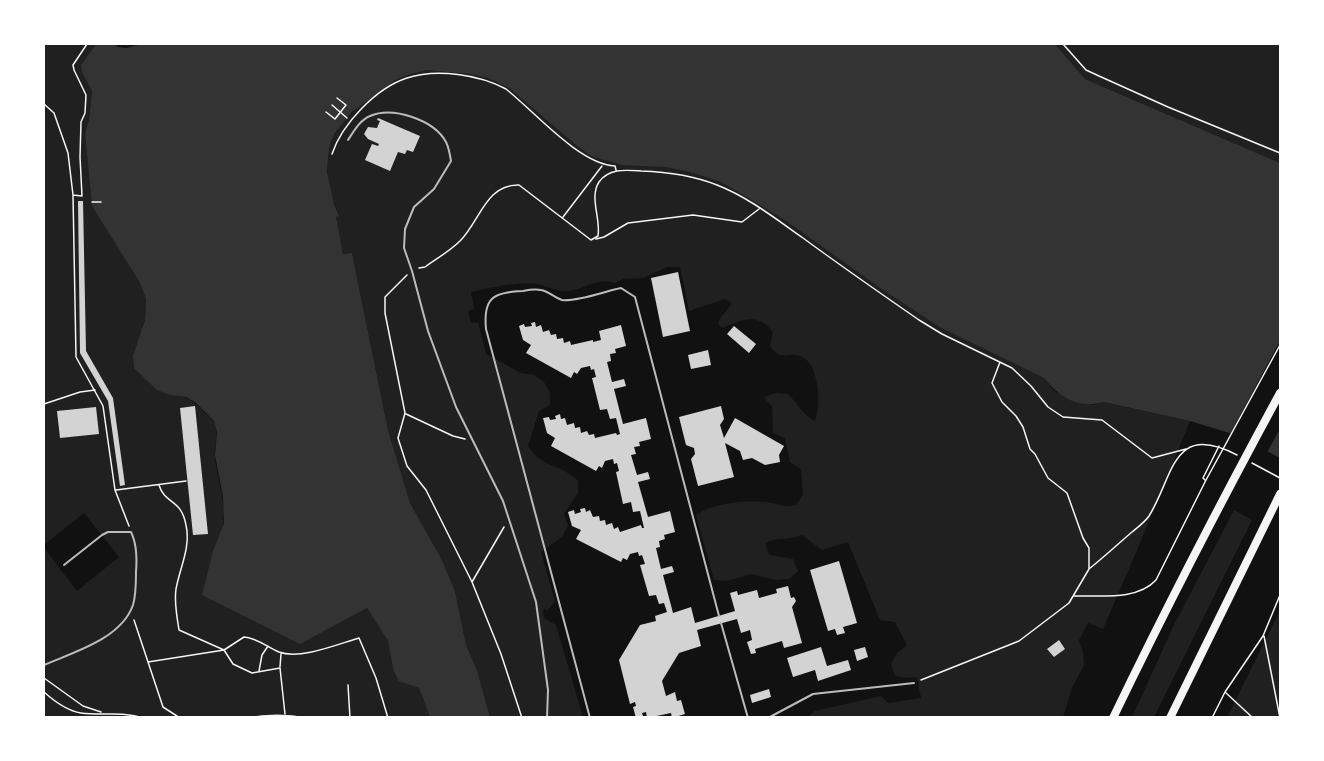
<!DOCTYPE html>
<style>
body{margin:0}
#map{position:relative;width:1324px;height:761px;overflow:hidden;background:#111;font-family:"Roboto Condensed",sans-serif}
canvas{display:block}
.frame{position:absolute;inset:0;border:45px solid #fff;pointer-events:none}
</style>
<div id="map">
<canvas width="1324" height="761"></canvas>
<div class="frame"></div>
</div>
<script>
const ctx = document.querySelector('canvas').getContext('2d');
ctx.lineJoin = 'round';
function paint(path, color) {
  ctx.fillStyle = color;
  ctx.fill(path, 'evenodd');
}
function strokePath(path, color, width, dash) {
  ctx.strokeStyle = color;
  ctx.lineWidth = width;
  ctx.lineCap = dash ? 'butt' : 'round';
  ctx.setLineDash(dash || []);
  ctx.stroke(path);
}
const green = new Path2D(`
 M44,44H96L81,65L82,73L92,91L89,119L85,134L92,205L140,283L146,299L145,320L133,355L170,395C190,397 192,400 206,414C209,417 213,420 215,424C219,434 214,445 215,456C217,484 229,505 221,534L299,644L367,608L388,641L393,669L419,688L430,717H44V548L77,591L119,557L84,513L44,545Z
 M1055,44H1280V163L1085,79Z
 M425,70L469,74L488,78L509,88L577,146L690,172L721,182L786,221L883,290L941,328L1044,378L1055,392L1092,405L1104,402L1190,421L1138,548L1103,629L1088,623L1079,640L1083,652L1084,665L1072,688L1063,717H807L815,711L881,696L888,703L921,698L917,677L907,678L895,676L891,664L897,653L907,645L895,622L880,620L848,542L822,550L802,535C788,541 778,536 765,543L769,555L793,559L798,571L789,579L776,580L751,574L727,581L714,580L696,515C714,503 743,500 765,502C778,503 782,508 796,505L803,494L801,469L790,462L785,438L773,433L772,407L764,397L776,393L788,394C798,404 802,414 815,421C821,406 819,367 804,358C792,349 782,364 770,346L773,333C760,312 741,319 723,328L718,324C720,315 727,312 732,303L725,299L689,311L680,267H667L643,278L623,279L615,283C592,277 586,291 564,291C554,291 546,285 537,284C513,282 494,287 471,292L474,309L468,311L471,323L478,322L486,354L521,373L534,375L544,382L550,393V405L539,411L528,446C541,468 562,464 578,481V493L564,514L568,525L562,537L541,552L555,601L547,611L545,609L543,611L544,618L556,625L583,717H490L477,670L466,645L455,591L442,560L410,503L388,430L352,253L343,254L335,217L339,215C330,195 323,166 330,144C338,121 377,88 399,78C407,74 416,72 425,70Z
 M1234,510L1252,520L1154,717H1132L1173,627Z
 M1280,611V717H1227Z`);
const water = new Path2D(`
 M96,44H113L118,47L126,48L142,44H1055L1085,79L1280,163V458L1236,435L1190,421L1104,402C1078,409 1060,398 1044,378L941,328L883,290L786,221L721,182L690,172L666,167L622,165L591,156L577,146L509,88L488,78L469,74L426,70L411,74L397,79L352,112L335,133L330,144L328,157L327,172L334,204L339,216L336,217L343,254L352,253L388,430L410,503L442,560L455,591L466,645L477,670L490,717H430L419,688L399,681L393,669L388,641L367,608L300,644L202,595L213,551L224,523L223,497L215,455L217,432L214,421L195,402L186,397L170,395L157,390L134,368L133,355L145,320L146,299L140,283L92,206L85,134L89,119L92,91L82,73L81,65Z`);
const pier = new Path2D(`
 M1280,341V429L1266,454L1229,436Z`);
const building = new Path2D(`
 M378,118L420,136L413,152L407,150L405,154L398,152L390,171L365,160L372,144L378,146L379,144L368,139L364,134L368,127L377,128L380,121L377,120Z
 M78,201H83L86,351L113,398L125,485L120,486L108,401L80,353Z
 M678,272L690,331L663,337L651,278Z
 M535,322L536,327L541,325L543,332L549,330L551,335L556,334L557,339L563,338L564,343L570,341L571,345L593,340V342L601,340L599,331L621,325L626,346L615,349L616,353L610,354L611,361L607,362L612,382L624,379L626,386L614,389L623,424L646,418L651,439L639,442L640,446L634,447L636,454L631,455L637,475L648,472L650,479L638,482L648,517L670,511L675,532L664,535L665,539L659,541L660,547L656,548L661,569L672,566L674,572L663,575L673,613L691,607L695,623L735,611L730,593L737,591L738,595L757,590L759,598L777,593L776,589L788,586L791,598L794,597L796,601L792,607L802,643L784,648L782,641L755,649L756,653L751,654L747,642L752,640L750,630L741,633L737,619L697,630L701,646L679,653L662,681L666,696L675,692L677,701L681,700L685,714L672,718L671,713L647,718L646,712L642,713L643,716L636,718L633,707L636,706L635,702L630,704L619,660L640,625L656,621L655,616L667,612L664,603L659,604L656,595L649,596L640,565L645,564L642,555L639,556L638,552L630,554L627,560L623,558L621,562L576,539L581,530L572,526L568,512L574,510L575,514L581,512L580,509L585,508L586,512L590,510L593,517L599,516L600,521L605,520L606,525L612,523L614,529L618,527L620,532L641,525L642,528H644L640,511L633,512L631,502L623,504L616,472L619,471L617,463L614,464L613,459L605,461L602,468L599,466L596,471L551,446L555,438L547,433L543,418L549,417L550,420L556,419L555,416L560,414L561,419L565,418L567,425L574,423L575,428L580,427L581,433L587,431L589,435L594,434L595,438L616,433L617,435L620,434L616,418L610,419L607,409L600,410L592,378L596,377L594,369L591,370L590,366L581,368L577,374L574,372L571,378L526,353L531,345L523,340L519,326L524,324L525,327L532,326L531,323Z
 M734,326L756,344L749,353L727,334Z
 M708,350L711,365L691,369L688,355Z
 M195,406L208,534L193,535L180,408Z
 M721,406L724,419L720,425L724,438L735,418L784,446L779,455L780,462L765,465L752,458L743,460L740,451L725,443L734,477L698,486L691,459L695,454L694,448L686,445L679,417Z
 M96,407L99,434L60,438L57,411Z
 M839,561L857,623L843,627L845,633L837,635L835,629L828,631L810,570Z
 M1059,640L1065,649L1054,657L1047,649Z
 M821,647L827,666L848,660L851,670L818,681L815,670L793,677L787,658Z
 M865,647L868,657L857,661L854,650Z
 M769,689L771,697L752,703L750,695Z`);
const path = new Path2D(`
 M1063,44L1086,70L1099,76L1168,107L1280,153
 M44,104L54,113L68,153L73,195L76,357L103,406L115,490L129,526
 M332,105L347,118
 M326,112L335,119L346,105L337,98
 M332,154C342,124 376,88 407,78C437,68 480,75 506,89C535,112 579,164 615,166L616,170
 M73,195L82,196L80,157L81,122L85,113L86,95L74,70L73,65L87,44
 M92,202H101
 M563,217L602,166
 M596,239L604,237L628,223L693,215L742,222L759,209
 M419,268L425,267C436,259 450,251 460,241C480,221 486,184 519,185L591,240L598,236C601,219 589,197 599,182C609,168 626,170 641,171C668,172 692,175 717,185C748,197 776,219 803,238C841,266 880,293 919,320L942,334L1012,368L1031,386L1048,407L1063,417L1102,420L1152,458L1186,449
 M407,275L385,297V313L405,413L398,438L407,466L426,490L472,582L501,654L522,718
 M44,404L80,392L95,390
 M406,414L453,436L465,439
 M1252,463L1280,478
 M1205,480L1203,478L1219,446
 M159,485C165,505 181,498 186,525C191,547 180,567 176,589C174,602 177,617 179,630L224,650L233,664L252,673L280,668L285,714
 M116,490L186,481
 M1089,569C1104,557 1118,544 1132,532C1138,527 1145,522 1149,516C1174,476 1172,421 1237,455
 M472,582L504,527
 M1073,596C1099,595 1137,601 1156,580L1206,480L1280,345
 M134,620L163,707L180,718
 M1264,636L1280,718
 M148,662L224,650L244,637C257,638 267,647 279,652C300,660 338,644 359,638L376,678L388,718
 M280,667L281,654
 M259,671L262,655L268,646
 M44,678L83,706L101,712
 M921,680L1019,641L1069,603L1089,569V548L1083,538L1067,493L1048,478L1035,454L1030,449L1023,427L1016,416L1002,402L992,383L1000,362
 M348,685L350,718
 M44,692C54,701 68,711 81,713C102,716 123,711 143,718
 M1225,692L1253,718
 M247,718C268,714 286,714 307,718
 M1212,718L1225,692L1263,636L1280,595`);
const service = new Path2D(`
 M348,140C354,131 360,120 370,116C393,106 434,120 446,142C449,148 450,155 451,161L434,189L414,207L405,229L404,248L412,271L428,331L456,407L503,501L536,602L548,690L547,718
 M721,623L748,718
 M44,665C74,652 121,639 133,605C136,595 136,583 136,572C137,559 137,544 131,532H108L102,535L64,565
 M590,718L486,329C483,298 493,292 523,291C528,290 536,289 541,290C548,291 555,298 562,300C577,302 606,291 621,288L635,297L719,616
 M768,718L813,694L914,683`);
const trunk = new Path2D(`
 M1113,718C1166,608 1222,500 1280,393
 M1170,718L1280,494`);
paint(green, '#202020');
paint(water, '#333');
paint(pier, '#111');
paint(building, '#d3d3d3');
strokePath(path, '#f5f5f5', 1.5);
strokePath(service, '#bcbcbc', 2);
strokePath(trunk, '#f5f5f5', 8);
</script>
